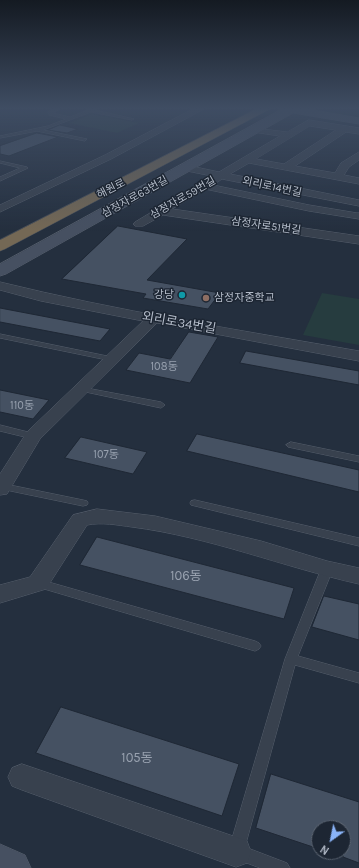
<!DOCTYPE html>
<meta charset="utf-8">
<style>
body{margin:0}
#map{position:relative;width:359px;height:868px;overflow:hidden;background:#242f3e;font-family:Karla,sans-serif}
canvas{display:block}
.north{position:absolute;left:311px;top:820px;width:40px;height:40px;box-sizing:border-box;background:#1d2633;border:1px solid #59626f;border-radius:50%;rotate:213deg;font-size:11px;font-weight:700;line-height:16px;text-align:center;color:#b4bcc9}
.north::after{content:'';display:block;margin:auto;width:14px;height:18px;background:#8ab4f8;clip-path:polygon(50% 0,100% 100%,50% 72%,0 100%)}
</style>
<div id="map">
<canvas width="359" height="868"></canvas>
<div class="north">N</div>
</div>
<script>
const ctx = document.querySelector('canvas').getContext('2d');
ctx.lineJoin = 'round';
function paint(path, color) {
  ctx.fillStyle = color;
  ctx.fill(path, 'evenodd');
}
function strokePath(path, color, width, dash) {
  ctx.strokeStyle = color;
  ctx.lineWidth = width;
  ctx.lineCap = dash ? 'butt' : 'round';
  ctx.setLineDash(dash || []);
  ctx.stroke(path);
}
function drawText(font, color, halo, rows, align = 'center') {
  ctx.font = font + ' Karla,"Noto Sans KR",sans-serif';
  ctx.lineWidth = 3;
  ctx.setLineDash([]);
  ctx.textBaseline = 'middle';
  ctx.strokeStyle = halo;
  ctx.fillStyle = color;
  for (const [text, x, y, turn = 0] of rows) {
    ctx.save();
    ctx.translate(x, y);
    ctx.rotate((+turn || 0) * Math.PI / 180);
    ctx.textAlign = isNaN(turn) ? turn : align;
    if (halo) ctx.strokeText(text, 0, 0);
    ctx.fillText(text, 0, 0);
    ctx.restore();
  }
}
const green = new Path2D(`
 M92,114L139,123L117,133L69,123Z
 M322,293L359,299V345L303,335Z`);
const building = new Path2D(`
 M60,125L78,129L67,133L48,130Z
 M37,133L58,137L9,156L0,154V146Z
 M118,226L187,239L147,280L220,293L208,309L143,298L146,294L62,279Z
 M0,308L110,329L100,341L0,322Z
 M189,332L218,337L190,383L126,370L139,353L170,359Z
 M246,351L359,371V385L240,363Z
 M0,390L49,400L33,419L0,412Z
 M197,434L359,470V492L187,451Z
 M81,437L147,452L133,474L65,458Z
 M97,537L294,588L284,619L80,565Z
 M324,596L359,604V640L312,627Z
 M61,707L239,764L222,816L36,753Z
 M271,774L359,802V863L343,857V828H319V849L256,828Z`);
const lane = new Path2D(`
 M53,109H60L53,113L70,117L90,109H97L95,110L134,119L132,120L91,112L43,130L87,139L85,141L37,131L0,138V136L48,126L66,119L49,115L48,112Z
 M0,161L27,167L28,168L0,181V177L20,168L0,163Z
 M0,334L112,357L116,359L112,361L0,338Z
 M78,387H81L161,402L165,405L161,408L81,391H78L77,389Z
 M0,425L36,434L38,436L33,439L0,431Z
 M291,442L359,456V462L288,447L286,445Z
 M0,483L83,500L87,501L88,503L87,505L83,506L1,489Z
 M195,500L359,538V546L191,505L190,503L191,501Z
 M327,565L331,566L333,569L298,656L359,673V683L295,665L245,847L287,863L290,868H260L231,857L228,852L285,659L321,569L323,566Z
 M38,579L255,641L259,643L261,646L259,649L255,651L34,586L32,583L34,580Z`);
const street = new Path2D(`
 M193,109H204L111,159L0,212V205L105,155Z
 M309,120L359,128V134L346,132L295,166L335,173L341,163L359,152V160L349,167L344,175L359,178V184L249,163L230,174L359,200V206L222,179L213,185L309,205L357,213H359V219L309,211L205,189L172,209L359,236V244L163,215L143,226H135L133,224L135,222L212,176L182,170L181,168L182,166L186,165L219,172L280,136L253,132L252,130L253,128L287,132ZM310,126L336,130L284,164L256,159Z
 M0,282C118,311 239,330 359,351V361L157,323L40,439L7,494L0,495V474L27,432L143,321L41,301L0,290Z
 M97,509L155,516L261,541L327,561L359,568V584C283,567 210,537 132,527C117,525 102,522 87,525L46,589L0,603V585L30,577L73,515Z
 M22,764L236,837L247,841L251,852L247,863L236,867L22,790L12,786L8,777L12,768Z`);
const secondary = new Path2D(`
 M282,109H308L359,118V124L293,113L6,274L0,276V264Z
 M0,844L25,855L31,868H0Z`);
const highway = new Path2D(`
 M256,109H270L5,249L0,251V240Z`);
const markers = [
 [182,295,4,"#0f9aa8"],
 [206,298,4,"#8d6e63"]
];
const farStreetnames = [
 ["외리로14번길",272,187,12],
 ["해원로",111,189,-27],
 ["삼정자로63번길",135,197,-29],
 ["삼정자로59번길",183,198,-30],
 ["삼정자로51번길",266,226,8]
];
const farPoinames = [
 ["강당",174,295],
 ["삼정자중학교",214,298,"left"]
];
const numberNames = [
 ["108동",164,367],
 ["110동",22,406],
 ["107동",106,455]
];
const streetNames = [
 ["외리로34번길",179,323,10]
];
const nearNumbernames = [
 ["106동",186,576],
 ["105동",137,758]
];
paint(green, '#263c3f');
paint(building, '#455162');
strokePath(building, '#1f2835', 1);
strokePath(lane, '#565f6c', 1);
strokePath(street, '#565f6c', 1);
strokePath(secondary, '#565f6c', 1);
strokePath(highway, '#434c59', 1);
paint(lane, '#38414e');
paint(street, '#38414e');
paint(secondary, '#465061');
paint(highway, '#746855');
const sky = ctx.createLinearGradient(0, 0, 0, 231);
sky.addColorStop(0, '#141a22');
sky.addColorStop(0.47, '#3f4d63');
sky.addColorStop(1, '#3f4d6300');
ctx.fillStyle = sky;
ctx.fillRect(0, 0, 359, 231);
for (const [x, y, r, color] of markers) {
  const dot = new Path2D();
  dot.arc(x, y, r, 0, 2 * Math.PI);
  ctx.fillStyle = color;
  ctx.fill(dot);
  strokePath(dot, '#1d2633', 1.5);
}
drawText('11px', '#b4bcc9', '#1d2633', farStreetnames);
drawText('11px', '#b4bcc9', '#1d2633', farPoinames, 'right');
drawText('11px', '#98a1af', null, numberNames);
drawText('13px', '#b4bcc9', '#1d2633', streetNames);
drawText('13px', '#98a1af', null, nearNumbernames);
</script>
